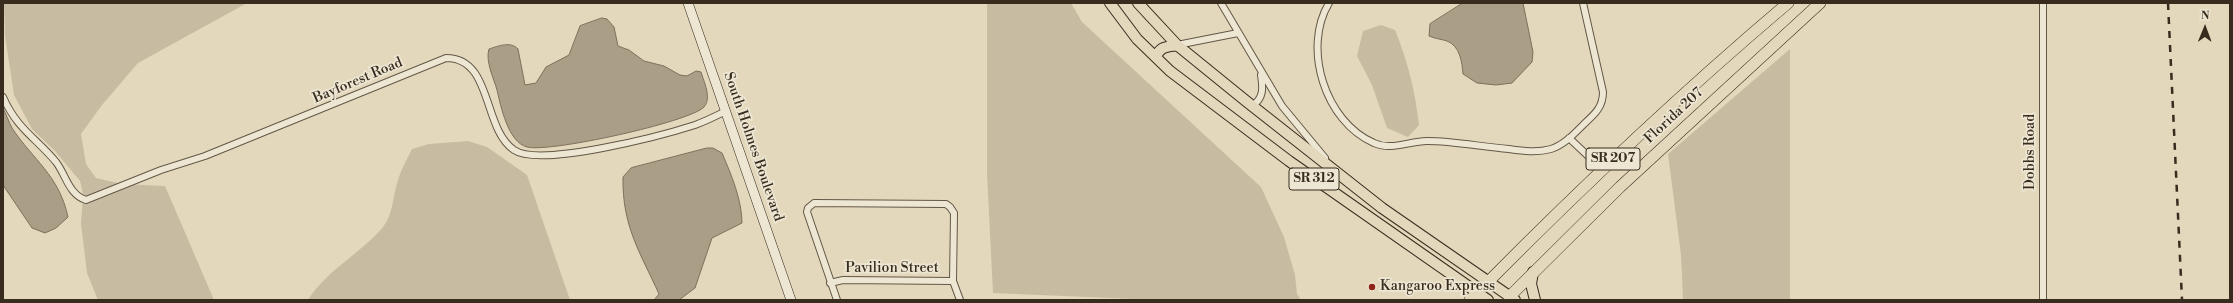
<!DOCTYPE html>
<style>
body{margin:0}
#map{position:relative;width:2233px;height:303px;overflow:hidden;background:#e4d8bc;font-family:"Libre Bodoni",serif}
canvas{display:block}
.frame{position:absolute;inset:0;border:4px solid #382c1f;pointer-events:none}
.north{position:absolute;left:2185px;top:8px;width:40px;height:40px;-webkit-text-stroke:3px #ede6d3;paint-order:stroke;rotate:1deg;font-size:11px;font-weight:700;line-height:16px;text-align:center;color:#382c1f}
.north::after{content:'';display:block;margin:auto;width:14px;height:18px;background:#382c1f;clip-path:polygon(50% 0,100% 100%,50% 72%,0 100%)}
</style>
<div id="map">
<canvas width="2233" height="303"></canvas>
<div class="frame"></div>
<div class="north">N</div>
</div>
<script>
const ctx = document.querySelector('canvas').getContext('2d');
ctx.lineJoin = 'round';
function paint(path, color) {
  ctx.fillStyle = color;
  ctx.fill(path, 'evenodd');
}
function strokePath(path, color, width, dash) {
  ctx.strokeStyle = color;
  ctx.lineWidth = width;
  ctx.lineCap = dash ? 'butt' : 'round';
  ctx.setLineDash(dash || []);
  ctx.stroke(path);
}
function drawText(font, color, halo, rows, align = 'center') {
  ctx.font = font + ' "Libre Bodoni",serif';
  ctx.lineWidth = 3.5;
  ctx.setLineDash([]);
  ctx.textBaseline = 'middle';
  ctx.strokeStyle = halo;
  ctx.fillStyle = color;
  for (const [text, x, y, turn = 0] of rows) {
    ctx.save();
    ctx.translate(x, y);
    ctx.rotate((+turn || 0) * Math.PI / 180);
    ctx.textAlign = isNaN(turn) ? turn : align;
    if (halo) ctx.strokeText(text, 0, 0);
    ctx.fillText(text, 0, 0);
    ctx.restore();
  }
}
const green = new Path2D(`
 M4,3H247L138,63L102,105L81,134L86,164L96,178L122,184L165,186L214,300H98L87,273L81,224L83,194L80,181L55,151L32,129L14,95L5,36Z
 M987,3H1071L1082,22L1261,187L1284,237L1295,275L1297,294L1301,300H1157L993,293L987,173Z
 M1381,25L1395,30C1408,62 1415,90 1419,125L1408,137L1387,128L1372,85L1357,56L1363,31Z
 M1790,49V300H1683L1681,255L1668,154Z
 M468,141L487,147L527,175L570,300H308C327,270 360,254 383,227C393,215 393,195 398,180C401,170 407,159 412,149L429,144Z`);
const water = new Path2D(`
 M1463,3H1523L1533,52L1532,62L1512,83L1496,85L1477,83L1463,74C1462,62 1460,46 1447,41C1441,39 1436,39 1429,36L1430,24Z
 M602,18L607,19L614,27L618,46L629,50L644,61L664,66L680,75L687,76L696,71L701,72C704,82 712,98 704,107C690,122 549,153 527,147C508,142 501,107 497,90C494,79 485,61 489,49C498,46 511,41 518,49L525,85L536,83L546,67L569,55L580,26Z
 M3,108C6,114 9,122 12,128C33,160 59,175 68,217L56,228L45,233L32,228L3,185Z
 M707,148H713L722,153C731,174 742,200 742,223L712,238L695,288L679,300H654L659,294C640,252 622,226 623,177L631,168Z`);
const street = new Path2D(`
 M1221,3L1282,106L1325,158
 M1329,3C1302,48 1325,122 1374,143C1391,151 1409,141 1427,141C1454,141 1482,147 1509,149C1523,151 1537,153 1551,149C1564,145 1574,134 1584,124C1595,114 1603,107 1603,92L1583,3
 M2043,3V300
 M1177,45L1238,33
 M3,97C17,129 36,138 56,162C66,175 69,195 86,200L161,170L205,156L446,58C493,58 482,128 514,150C540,168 664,135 695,125C706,121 716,116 726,111
 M1252,106C1264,98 1263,88 1261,75
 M1569,138L1602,169
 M830,283L843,280L953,281
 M837,300L807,212L808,208L814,203L946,204L950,207L954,213L953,281L960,300`);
const secondary = new Path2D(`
 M688,3L791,300`);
const primary = new Path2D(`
 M1110,3L1137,39L1170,71L1289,161L1488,300
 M1138,3L1177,45L1246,101L1382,208L1515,300
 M1156,57C1160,46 1167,47 1177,45
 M1533,272L1531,284L1535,300`);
const highway = new Path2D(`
 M1488,282C1584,185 1684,91 1788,3
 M1509,297L1620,187L1820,3
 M1470,300L1477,293`);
const rail = new Path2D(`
 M2168,3L2182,300`);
const markers = [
 [1372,287,4,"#8f2418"]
];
const shields = [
 [1613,159,54],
 [1314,179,50]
];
const shieldNames = [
 ["SR 207",1613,159],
 ["SR 312",1314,179]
];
const streetNames = [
 ["Bayforest Road",358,81,-23],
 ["Florida 207",1674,116,-43],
 ["South Holmes Boulevard",753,147,71],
 ["Dobbs Road",2031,152,-90],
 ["Pavilion Street",892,269]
];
const poiNames = [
 ["Kangaroo Express",1380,287]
];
paint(green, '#c7bba1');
paint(water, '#aa9e87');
strokePath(water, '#7c705d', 1);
strokePath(street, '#635746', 8);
strokePath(secondary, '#382c1f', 10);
strokePath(primary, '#382c1f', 12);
strokePath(highway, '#382c1f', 12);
strokePath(street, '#ede6d3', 6);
strokePath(secondary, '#ede6d3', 9);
strokePath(primary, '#e4d8bc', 10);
strokePath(highway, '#e4d8bc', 11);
strokePath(rail, '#382c1f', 2.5, [7, 7]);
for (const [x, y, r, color] of markers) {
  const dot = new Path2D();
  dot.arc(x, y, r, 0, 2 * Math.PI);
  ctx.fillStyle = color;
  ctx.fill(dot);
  strokePath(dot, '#ede6d3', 1.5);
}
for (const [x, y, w] of shields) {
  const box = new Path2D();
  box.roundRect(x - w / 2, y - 11, w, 22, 3);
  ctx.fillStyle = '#ede6d3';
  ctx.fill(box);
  strokePath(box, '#382c1f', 1);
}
drawText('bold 13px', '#382c1f', null, shieldNames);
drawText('14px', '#382c1f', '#ede6d3', streetNames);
drawText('14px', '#382c1f', '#ede6d3', poiNames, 'left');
</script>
